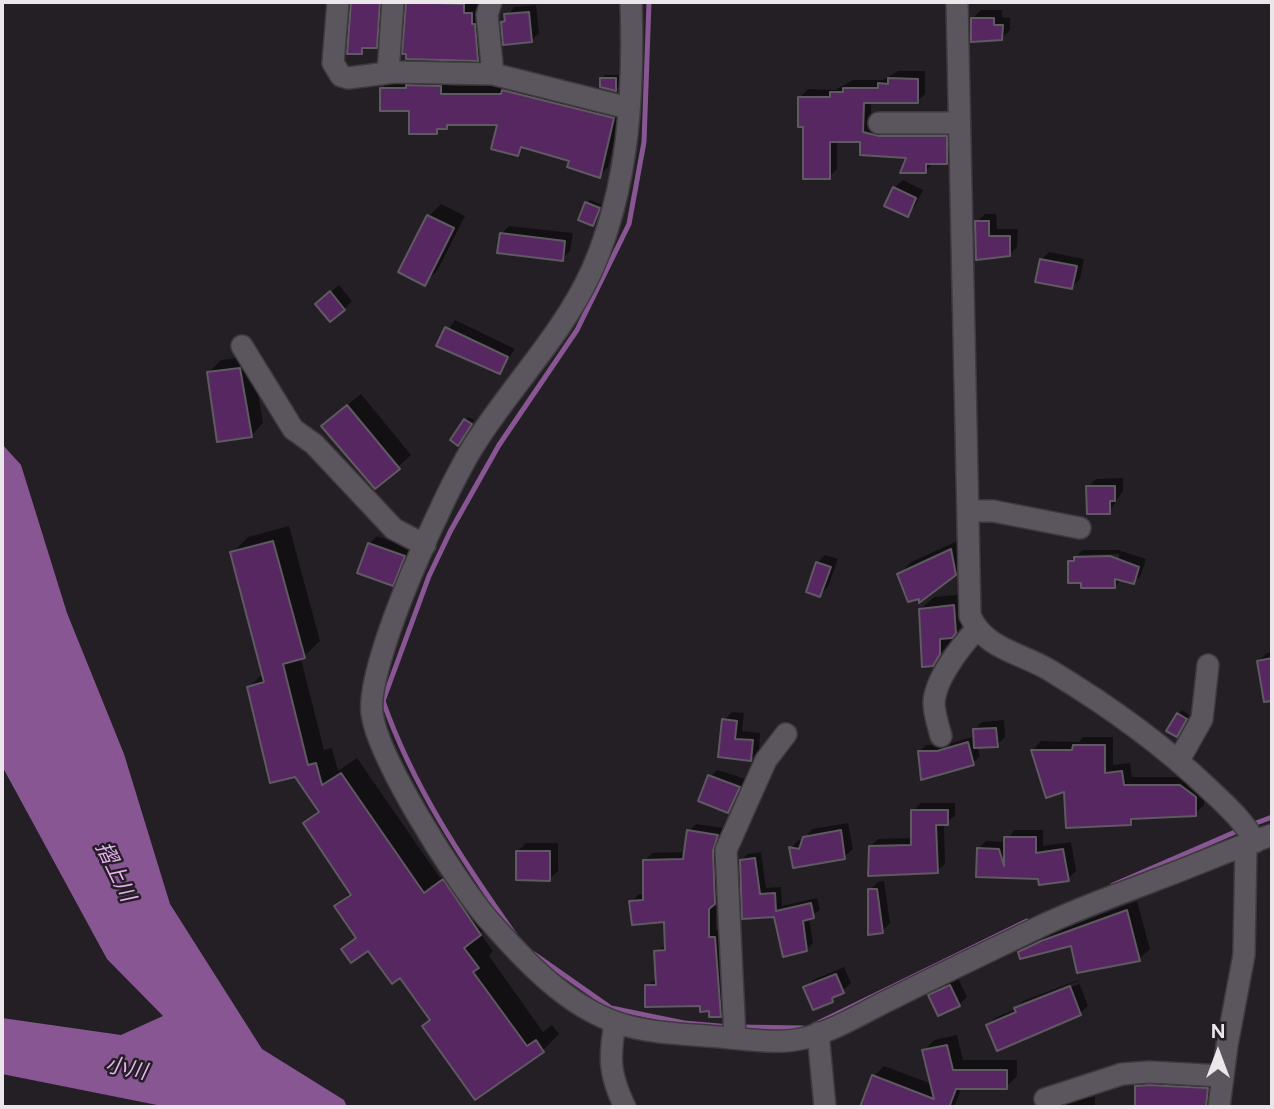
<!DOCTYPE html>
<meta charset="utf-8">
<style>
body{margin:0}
#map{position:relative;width:1274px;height:1109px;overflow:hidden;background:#241f25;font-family:Figtree,sans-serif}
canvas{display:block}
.frame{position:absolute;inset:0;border:4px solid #eae6ea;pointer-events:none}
.north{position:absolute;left:1183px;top:1018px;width:70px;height:70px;-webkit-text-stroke:5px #241f25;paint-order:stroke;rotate:0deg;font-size:19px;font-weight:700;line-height:28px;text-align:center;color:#eae6ea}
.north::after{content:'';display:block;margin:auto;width:24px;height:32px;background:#eae6ea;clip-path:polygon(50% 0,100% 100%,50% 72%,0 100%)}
</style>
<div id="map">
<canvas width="1274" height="1109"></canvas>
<div class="frame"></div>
<div class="north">N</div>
</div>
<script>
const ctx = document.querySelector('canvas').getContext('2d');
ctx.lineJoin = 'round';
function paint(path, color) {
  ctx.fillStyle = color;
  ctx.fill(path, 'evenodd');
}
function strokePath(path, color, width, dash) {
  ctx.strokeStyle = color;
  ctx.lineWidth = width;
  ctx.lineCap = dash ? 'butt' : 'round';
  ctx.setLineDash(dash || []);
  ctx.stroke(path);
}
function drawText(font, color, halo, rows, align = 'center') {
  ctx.font = font + ' Figtree,"Noto Sans JP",sans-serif';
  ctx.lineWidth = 5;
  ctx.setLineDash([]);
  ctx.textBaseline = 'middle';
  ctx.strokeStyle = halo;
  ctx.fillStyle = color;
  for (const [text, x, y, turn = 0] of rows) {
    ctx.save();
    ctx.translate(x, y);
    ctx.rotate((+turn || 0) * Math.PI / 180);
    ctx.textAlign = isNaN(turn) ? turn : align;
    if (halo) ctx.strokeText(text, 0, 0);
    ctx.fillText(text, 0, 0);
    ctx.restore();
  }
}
const water = new Path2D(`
 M2,444L21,465L67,613L124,754L170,904L262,1049L344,1100L347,1107H167L2,1074V1018L121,1035L163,1016L107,959L2,766Z`);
const shadow = new Path2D(`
 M353,2H387L384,38L376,46H367L361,52H349Z
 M408,2H479L486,51L478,59L404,52Z
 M536,5L539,33L531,41L503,22L514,7Z
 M981,10H1002V17L1010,18V30L1002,38L973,18Z
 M898,71H925V94L917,102L871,101V125L954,129L955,155L947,163H934L925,171L909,157L877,156L862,141L837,140V169L829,177L805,125L800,97L808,89L835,90L853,80H883Z
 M605,75H619V86L616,90L602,79Z
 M449,78V86H508L622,109L608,167L599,176L571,160L526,146L518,154L500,123H451L436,132L382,89L391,79Z
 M903,180L923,190L915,206L907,214L894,188Z
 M590,200L602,205L592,224L586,203Z
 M441,204L465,216L437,271L424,283L429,216Z
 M985,214H996L997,229H1018L1017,247L1009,255L977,258V222Z
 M509,226L573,233L570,251L562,259L501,234Z
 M1049,252L1084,259L1080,279L1072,287L1041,260Z
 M339,285L352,301L344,309L325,296Z
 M455,320L515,349L499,372L438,345Z
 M252,356L263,423L251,436L208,373L221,360Z
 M361,394L411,455L375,487L336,414Z
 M468,417L474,420L458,444L465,420Z
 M1123,478V491L1109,512L1088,487L1096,479Z
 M289,526L320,641L301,659L324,750L332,748L338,771L357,758L440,878L459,865L496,918L480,933L493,951L489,956L543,1032L552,1025L559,1034L543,1050L476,1098L432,1019L400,976L369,949H343L357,936L336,906L351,892L305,823L319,809L249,687L264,672L232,553L248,537Z
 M377,536L412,548L400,576L392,584L369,544Z
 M964,538L968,561L955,574L920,596L899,575L911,562Z
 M1083,550H1118L1146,559L1141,575L1134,582L1122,579L1115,586L1083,581L1070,561ZM1119,554V558L1073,559L1077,555Z
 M825,555L838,559L828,587L820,595L817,563Z
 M966,594L964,623L932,665L921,609L934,597Z
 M1267,653H1272V690L1264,691L1259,661Z
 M1182,710L1189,715L1180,731L1178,714Z
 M732,712L744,713L742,731L760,733L759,751L751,759L720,756L724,720Z
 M1004,720L1005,737L997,745L977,746L980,756L973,763L920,751L926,745H945L975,736L974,730L982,722Z
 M1083,737H1113V765L1130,763L1132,777H1189L1204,788V805L1195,814L1137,817L1130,823L1066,790L1033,750L1041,741L1079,742Z
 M717,770L746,779L736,803L728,811L709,778Z
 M921,803H955V816L944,824L945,864L937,871L870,847L878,839L913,838V811Z
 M848,823L853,849L844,857L791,848L799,840L803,841L812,829Z
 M696,824L724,828L720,842L722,895L716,902V930H722L728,1008L720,1016L702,1005L647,986L657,978L656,952L667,944L666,920L631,902L639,894H645V861L652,853L686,852L689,831Z
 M1014,830H1043V846L1071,842L1076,871L1068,879L978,875V849L986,841L1006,842Z
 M526,843H558V871L549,879L518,851Z
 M761,852L766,888L781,887L782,906L817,898L820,910L809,917L813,943L806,950L776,915L744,917L741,861L748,854Z
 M884,881L890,923L882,931L870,890L878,882Z
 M1137,901L1150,949L1139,959L1073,944L1020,952L1031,941Z
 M844,967L851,983L832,1000L805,988L813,980Z
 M958,978L967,997L959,1005L930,996L938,988Z
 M1078,980L1088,1006L1080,1013L988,1026L995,1018L1016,1009L1023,1001ZM1078,981L1079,984L1022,1006V1003Z
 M957,1035L963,1060H1017V1076L1006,1087H962L954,1107L862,1106L874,1076L884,1066L932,1084L924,1051L934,1040Z
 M1145,1079L1215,1081V1107H1137V1087Z
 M1095,1097V1107H1057L1081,1098Z`);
const stream = new Path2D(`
 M1251,825L1272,817
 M1113,885L1242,829
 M515,935C463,861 413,787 383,701L429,576L451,530L499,445L577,330L629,224L644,142L649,2
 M534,954L611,1008L684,1023L730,1027
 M812,1026L1027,921
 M739,1027L803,1028`);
const building = new Path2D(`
 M351,2H380L377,48H362V54H347Z
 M406,2L464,4V13H472V24H475L478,61L406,59V54H402Z
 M529,12L532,42L503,45L501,22L505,21L504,14Z
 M971,18H994V25H1003L1002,40L971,42Z
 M600,78H616V91L600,87Z
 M888,78L918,79V103H864L863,132L879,136H947V164H926V173H900L906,158L860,155V142H830V179H803V127H798V97H830V92H843V88H878V83L888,84Z
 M406,85L441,86V94H501L502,90L614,118L600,178L567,167L569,161L521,147L518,156L491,149L497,125H447V129H437V134H409V111H380V88H406Z
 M893,187L916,198L908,217L884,206Z
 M585,202L600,208L593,226L578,220Z
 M427,215L454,228L425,286L398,272Z
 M975,221H989V236H1010V256L976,260Z
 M500,233L565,241L563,261L497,253Z
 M1040,259L1077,266L1072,289L1035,282Z
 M330,291L345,310L330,322L315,304Z
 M445,327L508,357L500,374L436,346Z
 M240,368L252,437L217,442L207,372Z
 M347,405L400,469L375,489L321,426Z
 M464,419L472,424L458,446L450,440Z
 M1086,486H1115V501H1110V514H1087Z
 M273,541L305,658L283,664L308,765L316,763L322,785L341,773L424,893L443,879L481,935L464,948L479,968L473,972L527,1046L536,1040L544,1052L475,1100L422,1026L430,1020L400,978L392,984L368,951L351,963L341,949L356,938L334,906L351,895L303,823L319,812L295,777L270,783L247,687L264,682L230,552Z
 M368,543L405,556L393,586L357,573Z
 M951,549L956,575L919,603V599L908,602L897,574Z
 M1110,556L1139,567L1134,584L1115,579V588H1081V583H1068V561H1074V557Z
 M816,562L831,567L820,597L806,592Z
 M954,605L956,633L952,638L940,639V654L933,666L922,667L919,609Z
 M1272,658V701L1264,702L1257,661Z
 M1177,713L1187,719L1177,737L1166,731Z
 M722,719L737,721L735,739L753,740L751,761L718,757Z
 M996,728L998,747L974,748L973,729Z
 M968,742L974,765L921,780L918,751H937Z
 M1073,745H1105V773L1122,771L1124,785H1180L1196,797V816L1131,819V825L1066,828L1064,792L1046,798L1031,750H1072Z
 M708,775L740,787L728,813L698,801Z
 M911,810H948V825H936L938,873L868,876L869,846L911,845Z
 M687,830L718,835L713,851L715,904L709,909V937H715L721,1017H709V1011L700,1012V1006L645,1007V985H656L654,951L665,950L664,922L632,925L629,901L643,900V860L683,859Z
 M841,830L845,859L793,868L789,847L799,849L803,837Z
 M1004,837H1036V853L1063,849L1069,881L1039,885L1038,879L976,877L977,848L999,849L1004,866Z
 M516,851H550V881L516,880Z
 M755,858L760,894L775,893L776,911L811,903L814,918L803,921L807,951L783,957L774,917L742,919L740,860Z
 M868,889H877L883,933L868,935Z
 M1127,910L1140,961L1077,973L1071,946L1020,959L1018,952L1041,941Z
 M836,974L844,993L832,998L833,1002L813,1010L803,987Z
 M950,985L960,1006L938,1016L928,995Z
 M1070,986L1081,1015L997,1051L986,1025L1016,1012L1014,1008Z
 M947,1045L953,1070H1007V1089H956L950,1105L952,1107H860L872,1075L934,1099L922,1050Z
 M1149,1085L1208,1088L1206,1107H1135V1086Z`);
const minor = new Path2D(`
 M338,2L333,63L341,76L348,78L395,72L493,74L628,108
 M491,2L487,15L493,74
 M631,2C634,92 629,186 592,270C563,334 513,384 476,442C446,488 366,663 372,713C377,757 456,882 487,918C522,958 566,1006 618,1023C650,1034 687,1034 720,1037C747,1039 779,1045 805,1038C836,1030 862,1013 891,999C939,975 987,952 1035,929C1075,909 1117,895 1158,879C1196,865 1234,848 1272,835
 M957,2L970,616C986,650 1020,652 1051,671C1109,706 1160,742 1209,789C1226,805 1244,821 1255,842
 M388,73L393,2
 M879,123H959
 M242,346L293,429L314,444L394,529L425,545
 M968,511H993L1080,528
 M941,736C938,725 934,713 934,703C935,679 961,646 976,630
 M1179,760L1202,719L1208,665
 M615,1023C609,1058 609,1074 625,1107
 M818,1033L825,1107
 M735,1038L726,850L766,760L786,734
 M1045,1099L1122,1074L1149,1072L1223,1076
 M1219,1107L1227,1045L1244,955L1246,845`);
const waterNames = [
 ["摺上川",115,872,64],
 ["小川",126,1069,11]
];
paint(water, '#885793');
paint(shadow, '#0007');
strokePath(stream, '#885793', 5);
paint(building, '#562760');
strokePath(building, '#5f5961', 2);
strokePath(minor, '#3e3a3e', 24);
strokePath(minor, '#5b555d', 21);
drawText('italic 21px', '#eab2f5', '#241f25', waterNames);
</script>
